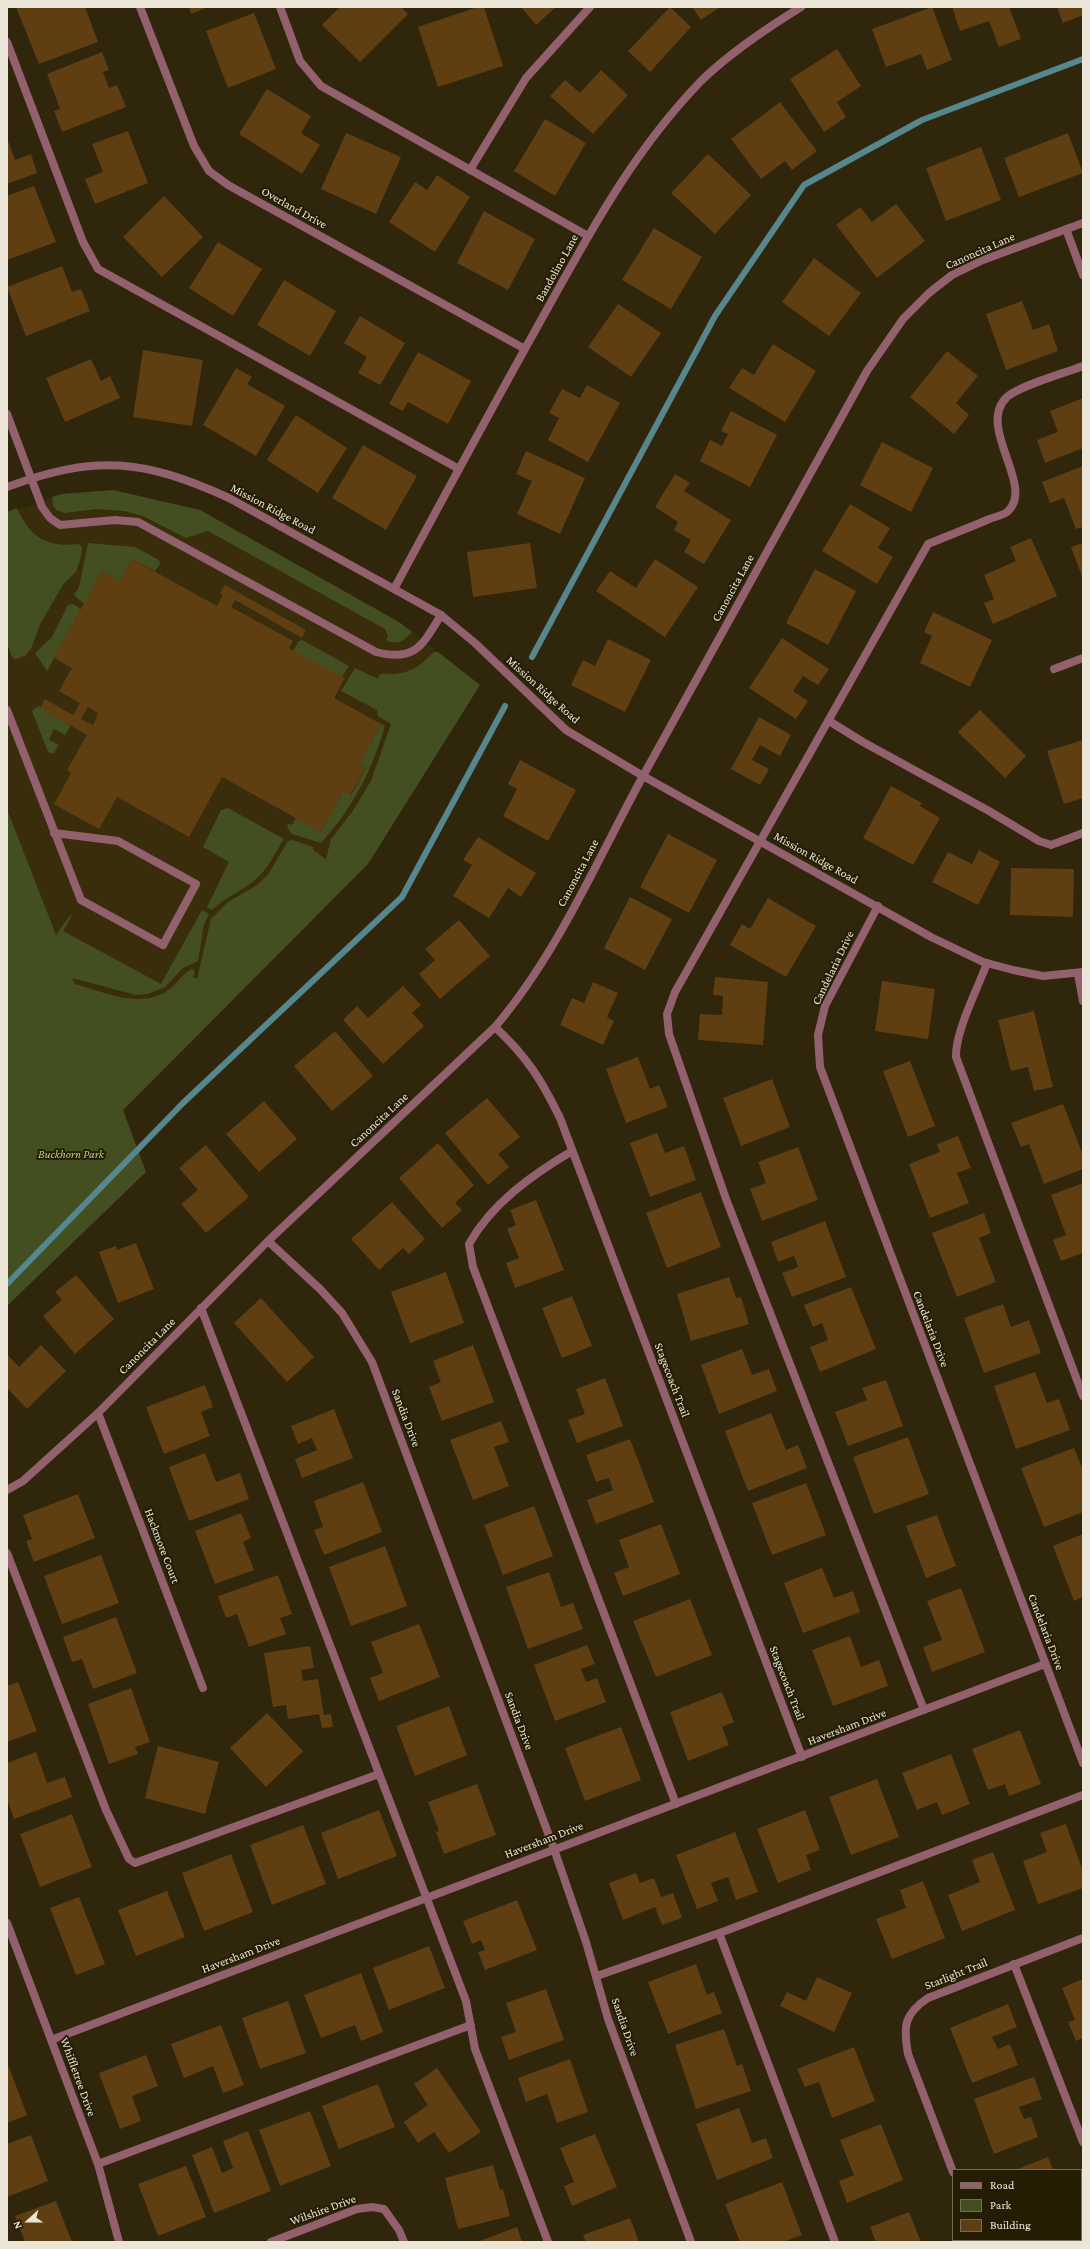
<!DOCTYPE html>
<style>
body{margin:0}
#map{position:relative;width:1090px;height:2249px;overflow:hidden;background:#2f260c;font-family:"Crimson Pro",serif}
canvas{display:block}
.frame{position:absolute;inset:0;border:8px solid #ebe5d7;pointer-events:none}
.legend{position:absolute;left:952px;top:2169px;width:130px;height:72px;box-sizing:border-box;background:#251c04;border:1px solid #746c58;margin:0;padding:5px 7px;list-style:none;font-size:12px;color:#ebe5d7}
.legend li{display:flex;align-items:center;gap:8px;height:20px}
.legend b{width:20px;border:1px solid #746c58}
.north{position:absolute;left:8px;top:2201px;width:40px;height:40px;-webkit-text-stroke:3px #251c04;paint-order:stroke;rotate:249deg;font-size:11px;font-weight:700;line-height:16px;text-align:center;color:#ebe5d7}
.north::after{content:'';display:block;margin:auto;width:14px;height:18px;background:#ebe5d7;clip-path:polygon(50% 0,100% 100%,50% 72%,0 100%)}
</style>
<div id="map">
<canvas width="1090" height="2249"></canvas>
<div class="frame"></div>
<ul class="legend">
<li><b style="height:5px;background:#93606e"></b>Road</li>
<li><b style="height:11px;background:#444f21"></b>Park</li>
<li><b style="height:11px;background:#5f3e12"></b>Building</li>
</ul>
<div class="north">N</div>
</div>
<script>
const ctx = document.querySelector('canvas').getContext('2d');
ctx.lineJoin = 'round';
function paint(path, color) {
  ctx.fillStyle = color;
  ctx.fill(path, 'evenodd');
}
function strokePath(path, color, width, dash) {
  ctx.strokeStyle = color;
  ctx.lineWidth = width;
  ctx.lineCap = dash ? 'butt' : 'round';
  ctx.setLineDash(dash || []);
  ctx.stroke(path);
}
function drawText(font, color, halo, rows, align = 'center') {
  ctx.font = font + ' "Crimson Pro",serif';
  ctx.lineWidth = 4;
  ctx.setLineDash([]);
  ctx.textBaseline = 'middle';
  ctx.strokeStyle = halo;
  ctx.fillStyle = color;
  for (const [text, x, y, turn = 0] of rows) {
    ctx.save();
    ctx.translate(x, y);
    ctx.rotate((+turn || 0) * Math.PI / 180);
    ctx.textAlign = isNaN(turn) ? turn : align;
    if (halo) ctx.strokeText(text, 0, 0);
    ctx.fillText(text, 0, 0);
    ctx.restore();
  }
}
const built = new Path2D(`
 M113,490L200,510L399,622L480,685L368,864L123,1111L7,809V514L55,496Z`);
const green = new Path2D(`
 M113,490L200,510L399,622L412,632C404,641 398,646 386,640L388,636L385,629L208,531L186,538L143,516L124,511L97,509L65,513L56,510L53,505L52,497L61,494Z
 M17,508C30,537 46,548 79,544L82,547L81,557L76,572L64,583L40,624L31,649L25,656L15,659L12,657L7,643V512Z
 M88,543L135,547L159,560L160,564L155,571L132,559L120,581L102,571L84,604L74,595L79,587Z
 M73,604L81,609L47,671L35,653L52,637L68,605Z
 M302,640L349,666L342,677L293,651L299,641Z
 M434,652H438L480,685L368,864L123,1110L146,1172L7,1306V809L56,935L71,914V917L63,931L161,984L202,910L209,914L204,924L198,961L183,968L165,987L148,994L136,995L72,978L75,984C104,992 139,1009 167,991C177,985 181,974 192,969L195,972L193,977L197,979L211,919L228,902L257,885L269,873L288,841L293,840L313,847V850L326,859L331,839L352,812L371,781L391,724L378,716L377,710L341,691L355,668L378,679L379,675C385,672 389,675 395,674C413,672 422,664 434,652Z
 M38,706L68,724L70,727L65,735L54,729L49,740L59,745L53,754L48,752L32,711Z
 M381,724L385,726C372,771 352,809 321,843L292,834L287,827L288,824L292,825L296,818L321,832L343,791L351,795L366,768L359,764Z
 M228,808L284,839C275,853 268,869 255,880C242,891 225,897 212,910L207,907L229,862L203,847L221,810Z`);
const stream = new Path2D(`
 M532,657L715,316L804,185L922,120L1083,59
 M7,1284L183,1103L402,897L505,706`);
const building = new Path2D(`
 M16,7H85L98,42L39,64Z
 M189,7H208L191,14Z
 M340,7H401L408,14L360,62L322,25Z
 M478,7H484L503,66L438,87L418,27Z
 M521,7H556L536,25Z
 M670,7L691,27L650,72L628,51Z
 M692,7H720L701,20Z
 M932,7L952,60L927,70L921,54L886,67L872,29Z
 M952,7H1009L1021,39L999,47L989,21L960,31Z
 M1057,7H1082L1083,15L1063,23Z
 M254,13L276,69L228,88L206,31Z
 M837,49L861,86L837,102L846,117L824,132L790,79Z
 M102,52L109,70L103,72L109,88L117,85L126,107L62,132L54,111L60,109L47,74Z
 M601,70L628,95L593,134L550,96L565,80L580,93Z
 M267,89L311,116L301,133L320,145L302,174L239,134Z
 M780,102L817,151L792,170L785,161L761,179L731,139Z
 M545,119L586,143L555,196L514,171Z
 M128,131L148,183L95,204L85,179L103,172L92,144Z
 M346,133L401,157L376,214L321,189Z
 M1068,133L1083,173L1019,197L1004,158Z
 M7,138L15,160L31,154L37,173L7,184Z
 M981,147L1001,200L946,221L926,168Z
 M708,154L751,195L715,234L671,193Z
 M437,175L470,197L435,252L389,222L415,182L427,190Z
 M34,186L56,242L7,260V196Z
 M164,196L203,237L162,277L123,237Z
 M896,204L925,241L877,278L836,225L860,207L872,222Z
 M484,211L535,239L508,290L457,263Z
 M654,228L702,257L671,309L622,280Z
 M218,242L262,269L233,316L189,288Z
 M814,258L861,293L829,336L782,302Z
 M62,266L72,292L81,289L90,311L26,336L7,287Z
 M284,280L336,311L310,356L257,325Z
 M1022,301L1033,330L1049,324L1058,351L1006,370L986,314Z
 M618,304L661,333L631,377L588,347Z
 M360,316L405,343L380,385L358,373L367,357L344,343Z
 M773,344L816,371L785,422L729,388L742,368L754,375Z
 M143,350L203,360L192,426L133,417Z
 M947,351L978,376L956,403L969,415L954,434L910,397Z
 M418,352L471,381L448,424L408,402L403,411L389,404Z
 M91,359L101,381L110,376L120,398L65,422L46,378Z
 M236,368L252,377L247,384L285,406L256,456L203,425Z
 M587,385L620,403L588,462L548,440L559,418L549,413L562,389L580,398Z
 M1083,398V448L1045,463L1037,440L1058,432L1050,411Z
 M731,411L777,435L750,487L700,461L710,440L722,446L728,434L721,431Z
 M296,415L347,448L318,493L267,460Z
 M882,442L933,468L911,512L860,485Z
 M363,445L417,476L386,530L332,498Z
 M526,451L585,478L560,534L517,514L532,481L516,474Z
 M1083,466V527L1076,529L1064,498L1050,503L1042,482Z
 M675,474L690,483L684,491L731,520L704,564L684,552L691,540L674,530L678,522L655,507Z
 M850,504L890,528L878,548L893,557L877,584L822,551Z
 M1031,538L1057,596L993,624L984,603L994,599L984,575L1016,561L1010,547Z
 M530,543L537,588L473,597L467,552Z
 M1083,543V579L1071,547Z
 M132,559L217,606L223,595L220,593L225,585L306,630L302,638L235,600L231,607L293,641L289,648L345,678L334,698L381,724L359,764L366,768L350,795L343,791L321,832L222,777L189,837L117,797L99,829L54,804L71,773L67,770L87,735L40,708L45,699L73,715L80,703L59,691L72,668L54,658L102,571L120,581ZM88,707L98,713L93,725L81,719Z
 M655,559L698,587L665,637L596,591L610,571L636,588Z
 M815,569L856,591L828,645L786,623Z
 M933,612L992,640L970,687L920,663L932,636L924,632Z
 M782,638L829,669L818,685L803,676L793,691L808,701L796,719L749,688Z
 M608,639L651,660L625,712L571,685L583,660L595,666Z
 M980,710L1026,756L1005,778L958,732Z
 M759,717L791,735L780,756L760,745L752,760L769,769L760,785L731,769Z
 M1083,740V798L1064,804L1047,751Z
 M520,760L576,790L548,841L503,816L517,789L508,784Z
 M891,786L922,803L920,806L940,818L913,865L863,838Z
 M668,834L717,860L689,913L640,887Z
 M478,837L536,873L521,897L508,888L489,918L453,896L472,865L463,860Z
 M979,850L1000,862L978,905L932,882L948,852L972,864Z
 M1011,868L1074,869L1073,917L1010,915Z
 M630,897L672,919L645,970L604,948Z
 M768,898L816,926L786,977L730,945L742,924L750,929Z
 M459,920L490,956L440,999L419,974L435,960L425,949Z
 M715,977L768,982L763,1045L698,1040L700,1014L722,1015L723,996L713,995Z
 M882,981L935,989L928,1039L875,1031Z
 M593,982L618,993L607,1017L614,1021L603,1045L560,1025L572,998L584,1003Z
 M403,986L421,1005L412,1013L424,1026L383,1064L343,1020L357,1006L368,1018Z
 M1034,1011L1053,1087L1034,1091L1028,1067L1011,1071L998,1020Z
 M335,1031L373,1076L332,1111L294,1066Z
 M638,1057L650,1089L659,1085L668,1107L626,1123L606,1069Z
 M910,1061L935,1126L908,1137L883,1071Z
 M772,1079L790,1127L741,1146L723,1098Z
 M487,1098L520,1137L498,1154L509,1167L488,1185L445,1133Z
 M264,1101L297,1139L259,1172L226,1134Z
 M1063,1104L1083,1155V1169L1044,1184L1029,1144L1021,1147L1011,1123Z
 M657,1133L665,1153L684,1146L696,1180L650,1197L630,1143Z
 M958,1136L971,1168L957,1173L969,1203L930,1218L909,1164L940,1152L937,1144Z
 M438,1143L474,1185L455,1203L462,1210L442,1228L399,1178Z
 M206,1145L249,1197L206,1233L181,1204L198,1190L179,1168Z
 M798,1147L818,1200L762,1221L750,1189L766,1183L758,1162Z
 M1083,1183V1253L1061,1261L1053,1240L1066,1235L1051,1195Z
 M701,1192L721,1247L667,1268L646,1213Z
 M536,1200L564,1270L515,1288L506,1263L519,1258L507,1229L516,1225L510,1210Z
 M392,1202L425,1239L409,1254L403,1248L379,1270L351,1239Z
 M984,1213L991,1233L979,1238L996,1282L957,1297L932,1233Z
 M825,1221L846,1277L792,1297L782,1273L798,1267L794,1256L778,1262L771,1242Z
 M136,1243L154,1289L118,1303L99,1252L116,1246L117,1250Z
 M446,1272L464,1323L410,1343L391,1292Z
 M76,1275L114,1319L75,1354L43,1316L62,1300L55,1292Z
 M729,1277L736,1298L741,1297L749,1324L691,1341L677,1294Z
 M851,1287L876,1349L820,1372L810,1347L828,1340L822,1323L813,1327L804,1305Z
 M572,1296L592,1346L562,1358L542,1308Z
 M261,1298L314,1357L287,1382L234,1323Z
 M1003,1304L1011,1327L1029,1320L1041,1353L984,1373L964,1318Z
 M41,1345L66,1371L27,1409L7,1388V1354L19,1367Z
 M473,1345L494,1402L442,1421L429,1387L441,1382L433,1361Z
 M742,1349L752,1375L769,1369L777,1391L719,1414L701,1365Z
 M1035,1372L1047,1403L1059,1399L1070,1430L1016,1449L994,1386Z
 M605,1378L623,1426L577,1443L568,1420L585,1414L576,1389Z
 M886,1380L903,1426L848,1446L835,1412L867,1400L862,1388Z
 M205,1385L213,1407L201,1412L210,1436L164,1454L146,1407Z
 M334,1409L353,1458L302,1478L295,1459L317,1450L312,1438L298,1444L291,1426Z
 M771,1413L786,1450L798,1445L807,1468L748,1491L725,1431Z
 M501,1421L509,1442L494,1447L509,1486L473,1500L450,1440Z
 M908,1437L929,1494L874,1514L853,1457Z
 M630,1439L654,1502L596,1524L587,1500L613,1490L609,1478L596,1482L586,1455Z
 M1074,1448L1083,1470V1512L1044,1527L1021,1468Z
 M205,1453L216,1482L240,1473L249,1499L189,1521L169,1467Z
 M363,1482L382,1532L324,1555L314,1530L323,1527L314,1501Z
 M806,1483L826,1535L772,1555L752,1503Z
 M78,1494L95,1538L34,1562L26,1541L32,1539L23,1515Z
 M534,1506L553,1556L503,1575L484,1525Z
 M241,1513L251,1538L243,1542L254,1570L215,1584L195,1531Z
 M937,1515L956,1566L926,1578L906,1526Z
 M661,1524L680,1574L623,1596L614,1573L629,1567L619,1540Z
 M1083,1534V1597L1074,1601L1053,1546Z
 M385,1546L407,1606L351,1626L329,1567Z
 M101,1555L119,1603L62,1624L44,1576Z
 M822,1568L834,1598L853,1591L860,1612L803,1633L784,1583Z
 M549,1572L561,1607L573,1603L583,1629L528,1649L506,1587Z
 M278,1575L292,1614L280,1618L286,1634L249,1647L237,1614L226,1618L218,1596Z
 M961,1588L985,1652L932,1672L923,1647L942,1640L927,1601Z
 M690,1599L712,1655L656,1677L633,1621Z
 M116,1617L137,1673L93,1689L82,1659L72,1662L63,1637Z
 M419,1624L440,1677L379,1701L370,1678L383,1673L371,1642Z
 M850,1636L861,1667L879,1660L888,1686L833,1706L812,1650Z
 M587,1645L595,1664L581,1669L586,1682L597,1678L606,1702L555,1721L534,1665Z
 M310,1646L314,1668L301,1670L303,1681L318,1679L324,1715L331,1714L333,1727L322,1728L319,1714L288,1719L286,1705L273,1707L264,1653Z
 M18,1682L37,1731L7,1742V1686Z
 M131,1688L150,1742L135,1747L138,1754L109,1764L88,1704Z
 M722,1692L734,1722L722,1727L729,1745L688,1761L670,1712Z
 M449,1706L467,1755L415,1776L396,1726Z
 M267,1713L303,1751L266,1787L230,1748Z
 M621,1727L641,1780L585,1801L565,1748Z
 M1020,1730L1041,1784L1009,1796L1005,1784L988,1790L972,1749Z
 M158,1746L219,1762L205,1814L145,1798Z
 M36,1752L47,1783L65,1777L72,1797L14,1819L7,1799V1763Z
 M951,1754L970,1804L942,1815L937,1802L917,1810L902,1773Z
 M877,1779L899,1837L851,1855L829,1797Z
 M477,1784L496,1835L444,1854L436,1832L439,1831L428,1802Z
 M379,1810L397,1856L338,1879L321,1833Z
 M805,1810L820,1850L806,1855L811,1870L778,1883L757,1829Z
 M72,1814L92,1867L40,1887L20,1834Z
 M1066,1824L1083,1871V1888L1038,1904L1023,1861L1047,1852L1040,1833Z
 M303,1825L326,1884L272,1905L250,1845Z
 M735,1832L758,1892L736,1900L728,1877L711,1883L718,1901L697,1909L676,1855Z
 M993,1852L1015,1910L962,1931L948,1895L980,1882L972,1860Z
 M231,1854L253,1912L204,1931L182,1873Z
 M636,1873L640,1883L654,1878L661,1897L673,1893L682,1918L662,1925L655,1907L623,1920L609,1883Z
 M923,1881L945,1938L892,1959L876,1919L906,1908L900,1890Z
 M167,1891L185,1937L136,1956L118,1910Z
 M79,1897L105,1964L76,1975L50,1908Z
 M517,1900L537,1950L485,1970L478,1952L485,1950L481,1940L472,1944L463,1921Z
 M429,1946L445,1988L389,2010L373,1968Z
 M696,1964L707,1995L714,1992L722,2013L668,2034L648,1982Z
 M361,1973L383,2032L361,2041L355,2025L321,2038L304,1995Z
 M817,1977L852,1993L834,2032L780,2006L787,1992L806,2001Z
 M1083,1979V2038L1076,2041L1068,2022L1075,2020L1062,1988Z
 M546,1989L564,2040L509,2060L501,2037L516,2032L506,2003Z
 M288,2001L306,2053L260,2069L242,2018Z
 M1008,2004L1017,2027L992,2037L998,2049L1010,2044L1018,2065L972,2083L950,2028Z
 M221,2025L244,2085L223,2093L213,2066L184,2078L171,2044Z
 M724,2029L737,2066L742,2064L751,2091L696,2109L675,2045Z
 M854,2047L875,2101L832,2118L819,2082L805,2087L797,2069Z
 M146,2055L158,2086L132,2096L141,2121L120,2129L99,2073Z
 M570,2059L588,2112L557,2123L547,2094L526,2102L518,2078Z
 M9,2067L27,2115L7,2123V2068Z
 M437,2068L481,2132L449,2153L434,2132L418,2143L404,2122L428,2105L414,2084Z
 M1034,2077L1042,2099L1019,2107L1024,2119L1031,2117L1038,2137L994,2154L974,2099Z
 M378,2084L395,2127L339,2149L322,2106Z
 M739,2108L752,2143L766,2138L773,2158L717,2180L696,2124Z
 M310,2111L331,2166L280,2186L259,2130Z
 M881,2124L903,2180L847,2203L839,2181L854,2175L840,2140Z
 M248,2131L271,2191L214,2213L192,2155L212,2147L222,2173L233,2168L223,2141Z
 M595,2134L617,2187L572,2206L564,2186L574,2182L560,2148Z
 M31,2135L48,2181L7,2197V2144Z
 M1048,2157L1053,2170H1015Z
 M493,2165L500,2190L503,2189L510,2216L458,2229L445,2178Z
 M186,2166L206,2217L158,2236L138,2184Z
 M782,2182L802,2235L783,2242H740L725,2204Z
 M56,2201L72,2242H25L15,2216Z
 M909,2212L921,2242H876L870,2227Z
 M630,2218L639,2242H586L583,2235Z
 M517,2227L522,2242H477Z`);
const service = new Path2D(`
 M280,7L300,61L321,86L588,236
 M7,42L83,242L98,269L459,469
 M470,170L526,78L590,7
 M31,478L42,507L50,518L60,525L115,520L138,522L376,652C415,662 422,646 441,615
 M7,710L81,900L163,945L196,884L118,841L54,833
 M829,721L863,742L989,811L1039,841L1051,845L1083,833
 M987,963C978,988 955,1032 956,1057L1083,1396
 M572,1151C532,1175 492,1203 469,1244L473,1267L676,1804
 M201,1308L466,2001L475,2049L548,2242
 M7,1553L106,1810L129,1859L135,1863L379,1774
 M924,1710L726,1199L669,1034L667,1014L675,992L928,544C948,536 968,528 987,520C993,517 1002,516 1007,512C1037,487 975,427 1007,397C1021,385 1065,373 1083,366
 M719,1933L835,2242
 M1014,1964L1083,2142
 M597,1976L725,1931L1083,1795
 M98,2164L471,2025`);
const minor = new Path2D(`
 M140,7L194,146L209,171L228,185L525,349
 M1066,229L1083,275
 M7,414L31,478
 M394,589C441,502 488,415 536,329C586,240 630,154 702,80C731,52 767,28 801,7
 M1054,669L1083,658
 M878,906L825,1006L818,1035L820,1067L1083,1763
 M1078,974L1083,1001
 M495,1027C527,1057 541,1079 560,1118L802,1757
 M268,1241L320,1289L342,1313L372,1362L554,1849L586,1942L608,2019L691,2242
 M98,1413L203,1688
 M7,1490L23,1481L98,1413L268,1241L495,1027C558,953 597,860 643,776C717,641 792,506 867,371L903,319L929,293L952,275L983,260L1083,223
 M7,1923L98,2164L119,2242
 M51,2040L1045,1664
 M953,2172L908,2054C903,2026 904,2014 928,1998L1083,1938
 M979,2240L980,2242
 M271,2242L357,2209L372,2207L384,2209L399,2230L404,2242`);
const tertiary = new Path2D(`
 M7,487C96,454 143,459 229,498L441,615L475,643L566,730L643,776L931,937L983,962L1013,970L1043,976L1083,972`);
const streetNames = [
 ["Overland Drive",294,208,29],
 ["Canoncita Lane",980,251,-24],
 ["Bandolino Lane",557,268,-61],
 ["Mission Ridge Road",273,509,28],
 ["Canoncita Lane",733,588,-61],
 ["Mission Ridge Road",543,690,42],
 ["Mission Ridge Road",816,858,29],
 ["Canoncita Lane",578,873,-62],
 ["Candelaria Drive",833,968,-64],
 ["Canoncita Lane",379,1120,-43],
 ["Candelaria Drive",931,1329,69],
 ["Canoncita Lane",147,1346,-45],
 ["Stagecoach Trail",672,1380,69],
 ["Sandia Drive",406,1418,69],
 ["Hackmore Court",162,1546,69],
 ["Candelaria Drive",1046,1632,69],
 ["Stagecoach Trail",787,1683,69],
 ["Sandia Drive",519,1721,69],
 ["Haversham Drive",847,1727,-21],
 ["Haversham Drive",544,1840,-21],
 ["Haversham Drive",241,1955,-21],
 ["Starlight Trail",956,1974,-22],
 ["Sandia Drive",625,2027,71],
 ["Whiffletree Drive",78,2077,70],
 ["Wilshire Drive",323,2210,-20]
];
const parkNames = [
 ["Buckhorn Park",71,1154]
];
paint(built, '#392d0b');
paint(green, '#444f21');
strokePath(stream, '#56878f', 6);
paint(building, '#5f3e12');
strokePath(service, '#93606e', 8);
strokePath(minor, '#93606e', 8);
strokePath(tertiary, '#93606e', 8);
drawText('12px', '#ebe5d7', '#251c04', streetNames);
drawText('italic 12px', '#b9cf72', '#251c04', parkNames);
</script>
